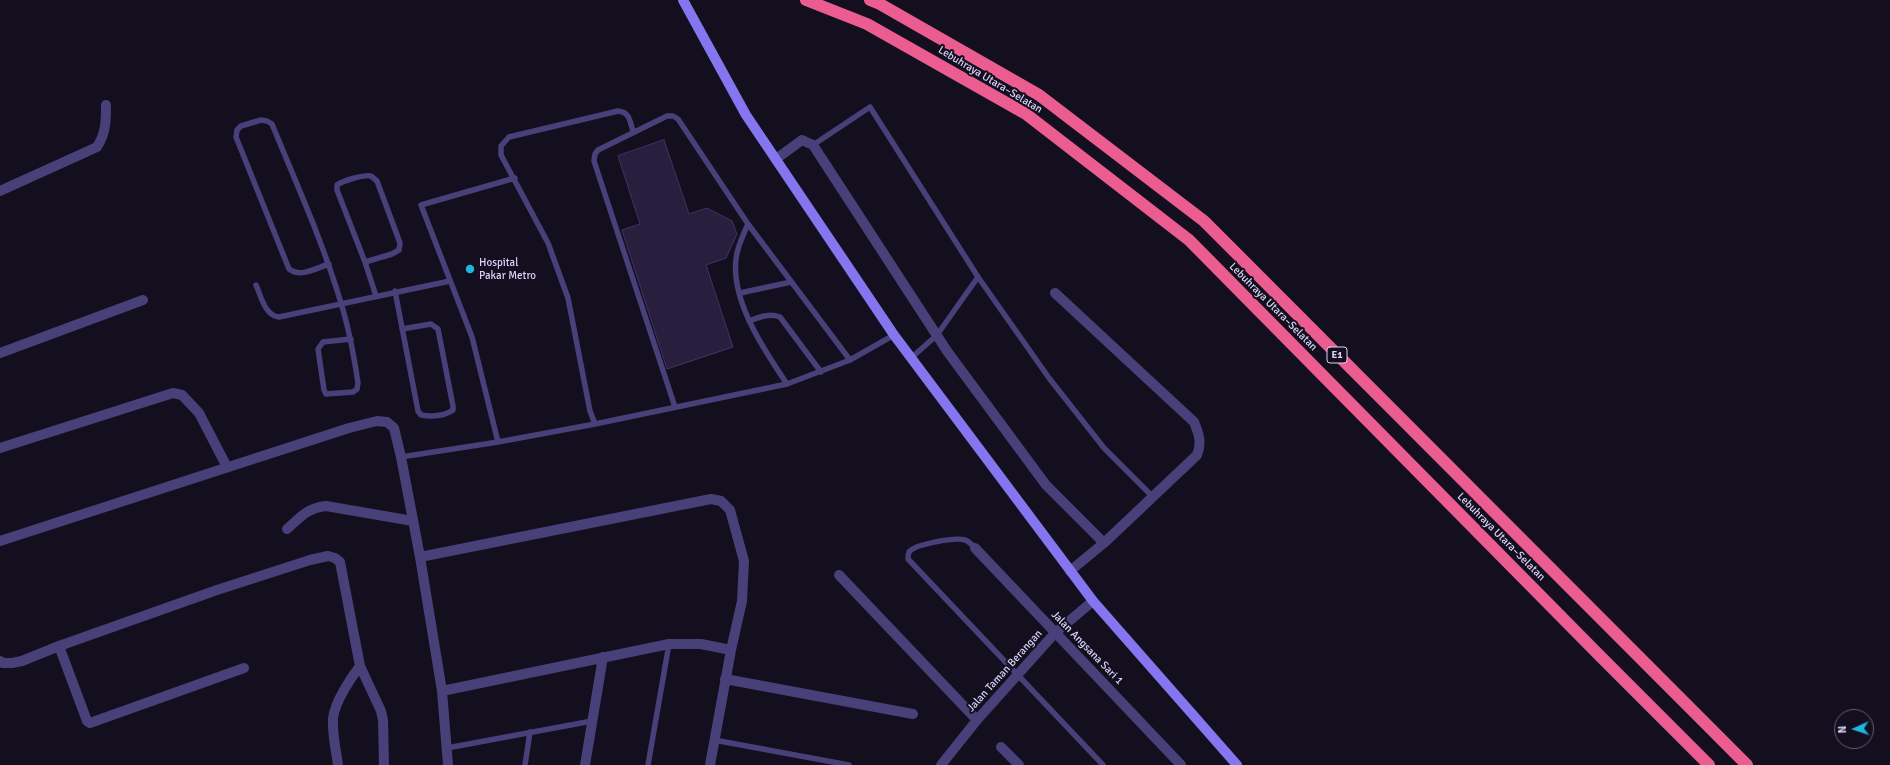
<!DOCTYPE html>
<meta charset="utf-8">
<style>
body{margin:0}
#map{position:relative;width:1890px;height:765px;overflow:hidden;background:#140f1f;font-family:Signika,sans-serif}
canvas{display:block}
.north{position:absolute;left:1834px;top:709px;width:40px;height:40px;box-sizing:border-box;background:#140f1f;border:1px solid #645d77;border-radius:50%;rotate:267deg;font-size:11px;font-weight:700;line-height:16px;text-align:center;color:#dbd3fa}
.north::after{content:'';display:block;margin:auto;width:14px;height:18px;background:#1bb5dd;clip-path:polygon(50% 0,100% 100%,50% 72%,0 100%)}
</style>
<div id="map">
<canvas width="1890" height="765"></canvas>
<div class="north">N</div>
</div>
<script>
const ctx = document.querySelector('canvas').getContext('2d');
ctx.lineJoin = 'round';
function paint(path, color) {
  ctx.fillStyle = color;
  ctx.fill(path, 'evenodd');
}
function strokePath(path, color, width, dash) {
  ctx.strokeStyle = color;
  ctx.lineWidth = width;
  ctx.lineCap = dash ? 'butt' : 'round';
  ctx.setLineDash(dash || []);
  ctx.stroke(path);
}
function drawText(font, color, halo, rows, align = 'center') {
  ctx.font = font + ' Signika,sans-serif';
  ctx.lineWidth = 4;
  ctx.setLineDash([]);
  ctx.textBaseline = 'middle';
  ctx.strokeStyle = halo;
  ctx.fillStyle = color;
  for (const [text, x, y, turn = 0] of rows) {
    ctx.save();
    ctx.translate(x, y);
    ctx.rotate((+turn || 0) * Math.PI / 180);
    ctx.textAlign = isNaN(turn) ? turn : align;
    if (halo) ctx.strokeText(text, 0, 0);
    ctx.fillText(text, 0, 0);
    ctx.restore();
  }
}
const building = new Path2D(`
 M664,140L689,214L707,208L732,221L737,234L726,258L706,265L733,347L667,369L622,230L640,224L618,156Z`);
const lane = new Path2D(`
 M633,131C630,122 630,112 618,111L509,137L501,146V155L548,243L568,298L590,411L595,424L787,384L850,360L894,335
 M813,145L870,107L978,277L1049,378L1104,448L1152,496
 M748,224C743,235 737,247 736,259C731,301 764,350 787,384
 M365,262L392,254L399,250L400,243L377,181C376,180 372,177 371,176C365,174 342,181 337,185V190L365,262L376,296
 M329,264C316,268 301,278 289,269L236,137L237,130L241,126L261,120L267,121L272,124C296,183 323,242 341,303C349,329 354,356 358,383L357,389L353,392L326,394L324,390L318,349L323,342L351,339
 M256,285C261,296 265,316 279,317L450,281
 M395,291L418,411L421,415C431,417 445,416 453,410V406L438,329L431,324L402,329
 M740,293L791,282
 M749,321C760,317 769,313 780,317L821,372
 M911,358L937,335L978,277
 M675,407L594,161L595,154L598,150L667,116H673L678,119L748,224L850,360
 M498,442L472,337L421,205L515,178
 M401,457L498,442L595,424
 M975,548C972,545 969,541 965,540C955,537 915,544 909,552C908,555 908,556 908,559L1103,765
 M714,740L849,765
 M447,748L592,721
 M525,765L530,732
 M648,765L669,644`);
const street = new Path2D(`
 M776,159L802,140L813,145L947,351L1046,485L1104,543
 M0,191L97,147C106,133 106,121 106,105
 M1055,293L1194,422C1199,434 1202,443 1197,455L1104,543L1070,571
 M0,353L143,300
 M0,448L173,393L182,395L199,413L227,467
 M287,529C301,517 307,508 326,506L413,521
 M0,541L349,428L377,421L387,422L394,428L401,457L420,557L442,691L448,765
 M975,548L1181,765
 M420,557L711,499L721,501L730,510L744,561L742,601L731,650L710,765
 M839,575L977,720
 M59,646L87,721L90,723L244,668
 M0,661L3,663H12L22,661L59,646L217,590L310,560L328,556L335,558L340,562L360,666L381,711L383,720L384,765
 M725,679L913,714
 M442,691L669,644H701L731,650
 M1001,747L1019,765
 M338,765C336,750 332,734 333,718C335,702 350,679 360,666
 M585,765L603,657
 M941,765L977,720L1055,633L1093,601`);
const secondary = new Path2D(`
 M683,0L746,115L894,335L1093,601L1237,765`);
const highway = new Path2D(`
 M806,0L867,24L1026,114L1189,240L1600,656L1709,765
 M870,0L880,4L1039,95L1204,221L1747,765`);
const markers = [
 [470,269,5,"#1bb5dd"]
];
const shields = [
 [1337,355,20]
];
const shieldNames = [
 ["E1",1337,355]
];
const streetNames = [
 ["Lebuhraya Utara–Selatan",990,80,31],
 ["Lebuhraya Utara–Selatan",1273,307,45],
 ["Lebuhraya Utara–Selatan",1501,537,45],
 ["Jalan Angsana Sari 1",1087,648,46],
 ["Jalan Taman Berangan",1005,671,-48]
];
const poiNames = [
 ["Hospital",479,263],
 ["Pakar Metro",479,276]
];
paint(building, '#281e3e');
strokePath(building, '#423267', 1);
strokePath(lane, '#484078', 5.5);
strokePath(street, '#484078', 10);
strokePath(secondary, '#8575ee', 10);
strokePath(highway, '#eb5c91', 12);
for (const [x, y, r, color] of markers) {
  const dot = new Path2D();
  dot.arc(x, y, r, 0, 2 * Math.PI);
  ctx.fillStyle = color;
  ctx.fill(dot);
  strokePath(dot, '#140f1f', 1.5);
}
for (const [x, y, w] of shields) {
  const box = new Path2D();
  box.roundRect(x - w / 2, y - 8, w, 16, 3);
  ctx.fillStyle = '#140f1f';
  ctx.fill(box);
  strokePath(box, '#dbd3fa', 1);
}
drawText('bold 10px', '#dbd3fa', null, shieldNames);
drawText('11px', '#dbd3fa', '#140f1f', streetNames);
drawText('11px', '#dbd3fa', '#140f1f', poiNames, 'left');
</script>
